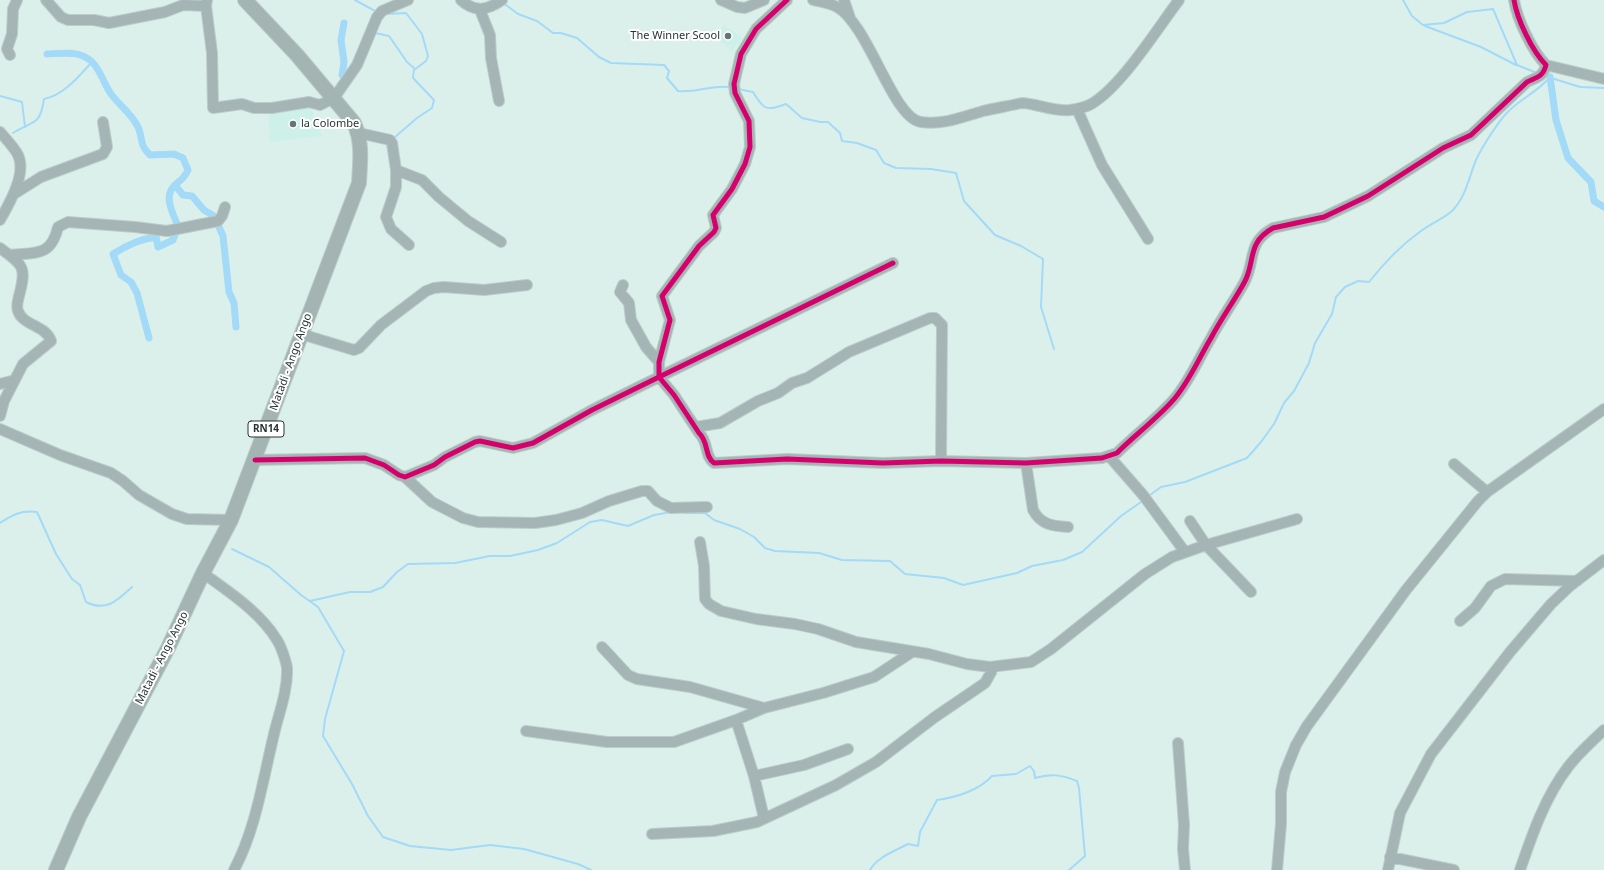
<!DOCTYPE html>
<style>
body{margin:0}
canvas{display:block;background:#dbf0eb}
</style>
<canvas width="1604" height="870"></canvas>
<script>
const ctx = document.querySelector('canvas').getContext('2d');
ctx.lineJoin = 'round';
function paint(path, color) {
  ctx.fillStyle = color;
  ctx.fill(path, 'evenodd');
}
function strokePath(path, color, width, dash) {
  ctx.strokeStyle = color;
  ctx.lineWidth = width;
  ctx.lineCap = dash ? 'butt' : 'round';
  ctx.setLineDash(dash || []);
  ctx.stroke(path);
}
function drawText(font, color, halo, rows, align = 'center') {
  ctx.font = font + ' "Noto Sans",sans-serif';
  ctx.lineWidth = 4;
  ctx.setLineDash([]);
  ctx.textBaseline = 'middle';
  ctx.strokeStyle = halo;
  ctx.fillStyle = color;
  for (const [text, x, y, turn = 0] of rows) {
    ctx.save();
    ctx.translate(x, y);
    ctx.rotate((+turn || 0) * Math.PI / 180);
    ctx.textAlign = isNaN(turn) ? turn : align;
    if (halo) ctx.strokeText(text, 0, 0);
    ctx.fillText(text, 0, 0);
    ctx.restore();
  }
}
const built = new Path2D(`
 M724,25L743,38L732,51L719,40L715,41L716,34Z
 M309,102L322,136L270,142L268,112Z`);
const stream = new Path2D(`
 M355,0L377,12
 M1403,0L1412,16L1423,25L1444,23L1467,12L1493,9L1517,65L1537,73
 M506,5L518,14L537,21L553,33H561L577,38L599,57L611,63L664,65L669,71L667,78L678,91C696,93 711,85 730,87
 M386,14L406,13L422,34L428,56L426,61L414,70L413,78L434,100L432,108L417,118L395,137
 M1425,26L1481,47L1516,65
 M375,33L389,36L407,62L415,69
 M1545,76L1580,87L1604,88
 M738,89L753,92C763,109 766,112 786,104L802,118L820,122H828L840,133L842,141L857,143L876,150L884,163L896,168L931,169L956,173L964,201L995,235L1021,246L1043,259L1041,307L1054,349
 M0,96L22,102L25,127
 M13,133C33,120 40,127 44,99C64,95 79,76 92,62
 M1150,495L1161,487L1185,482L1247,458L1261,442L1274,424L1284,403L1294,391L1309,363L1315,343L1332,314L1336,297L1345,287L1358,281L1369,282C1384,263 1401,245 1421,231C1430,224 1443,219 1452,211C1466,197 1469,177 1476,160C1482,147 1495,127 1504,116C1517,100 1537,93 1550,77
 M685,513H705L714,520L740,529L754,537L765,548L775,551L819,553L842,560L890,561L905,574L944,578L963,585L1017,573L1032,566L1063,560L1082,552L1121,516L1141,502
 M0,523C12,515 21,510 37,512L56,554L72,579L80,585L86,602C106,612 117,601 132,587
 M232,549L269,567L301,595L318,607L344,651L325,719L323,736L352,784L368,816L383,837L410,846L451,850L490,845L524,849L578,864L591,870
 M310,601L350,592H370L383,587L397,572L408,564L455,563L490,556H510L538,550L557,543L590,522L602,520L628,526L654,515L671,512
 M870,870C877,857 895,851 908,844L918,846L920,832L937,800C958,797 978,791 992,776L1016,774L1030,766L1034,771L1035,778C1051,773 1062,775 1077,781L1079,788L1085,856L1069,870`);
const canal = new Path2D(`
 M47,54C66,53 87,49 98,70C103,78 106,87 111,94C120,106 132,114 138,127C144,140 138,143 150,155L174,154L183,158L188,170C184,178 182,179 176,184C162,196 173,213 178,226L173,240L158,247L156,237C140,239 127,245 113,254L121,275L131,282L137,293L149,338
 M342,75L344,62L341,40L344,23
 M1550,77L1556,120L1568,158L1591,182L1594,201L1604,207
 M175,185L183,195L192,196L204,210L214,216L223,236L229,292L234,303L236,327`);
const minor = new Path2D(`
 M46,0L61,17L68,20H94L109,23L165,12L183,5L206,6
 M207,0L206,6L212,53L213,108L242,104L254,108H272L309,102L320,105L334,98L357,65L377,17L382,11L408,0
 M461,0C475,13 488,10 502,0
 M721,0L737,7L745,8L764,0
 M787,0L756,29L741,54L734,84L735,93L749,121L750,147L745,164L732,189L713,215L716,228L714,232L699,246L662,296L670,320L659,362V377L893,263
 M813,0C821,2 830,3 837,7C869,25 893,119 921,122C944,125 962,117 983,111C996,108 1009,106 1022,103C1039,104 1053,112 1070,110C1077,109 1087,107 1093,103C1123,84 1157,29 1179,0
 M844,0L850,18
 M480,10L490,35L491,58L499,101
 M10,55L7,49L12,34L13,9L17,0
 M1546,65L1604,79
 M1077,109L1102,165L1148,239
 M0,132C6,139 14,147 18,155C27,174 9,204 0,220
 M359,133L390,140L392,143L396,170V187L386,217L391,229L409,245
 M396,170L422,180L439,197L468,221L501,242
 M14,194L41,177L103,154L107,147L103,122
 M0,248C23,265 27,266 19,296C18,300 16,306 18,311C23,326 46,325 51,341L23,364L4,401L0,416
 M10,255C36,252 51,257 58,227L68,222L135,227L167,231L218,221L222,216L225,207
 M623,285L620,292L629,303L631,320L646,347L659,362
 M301,334L354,350L359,348L381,325L426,291L434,288L444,287L484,290L527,285
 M0,384L15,380
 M696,427L720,423L758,401L778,393L792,383L807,378L849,352L930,318H935L942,325L941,461
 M0,429L60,455L111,473L123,481L139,495L172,514L187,519L231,520
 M1109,456L1143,495L1185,552
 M255,460L365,458L384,465L399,475L405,477L434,465L445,457L475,442L480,441L513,448L533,443L592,410L659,377L674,395L699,433C709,442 704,456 714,463L787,459L883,463L941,461L1026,463L1102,458L1117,453C1134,436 1160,416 1175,398C1190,380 1199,358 1211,338C1221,319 1234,301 1244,283C1256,262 1246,243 1273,228L1324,217L1368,196L1443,148L1471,135L1527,82C1537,77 1543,77 1546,65C1532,51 1517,19 1514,0
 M1026,463L1033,510C1041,525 1053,526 1068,527
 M1454,464L1487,492
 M405,477L432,502L463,518L478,522L535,523L556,520L582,513L609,501L642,491H648L657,501L671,508L707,507
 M1190,521L1206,545L1297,519
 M700,542L704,566L705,599L709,604L721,611L756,619L795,624L818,629L856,642L929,654L967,664L990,667L1031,662L1051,649L1145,574L1172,557L1206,545L1251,592
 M203,573C229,592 260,612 277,640C281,646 286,661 287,668C288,690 279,713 274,734C263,779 256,829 234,870
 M1460,621L1475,608L1491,586L1505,579L1577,581
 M602,647L628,675L637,679L690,687L764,708
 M526,731L607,742H674L736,720
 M1178,743L1184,825L1183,849L1185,870
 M848,749L804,765L754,776L736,720L764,708L823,693L874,677L912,652
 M754,776L764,818
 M652,834L713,831L757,822L836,785L876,762L935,717L985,683L994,667
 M1390,857L1454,870
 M1277,870L1281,824V792L1285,772L1296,745L1307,726L1406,590L1478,501L1487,492L1604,409
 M1388,870L1400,813L1431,754L1510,652L1551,604L1570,586L1604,560
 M1520,870C1532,835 1545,797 1568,767C1578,754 1592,741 1604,730`);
const highway = new Path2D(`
 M56,870L79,817L168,648L203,573L231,520L359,183C360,162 363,143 354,123L297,55L245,0`);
const cycleway = new Path2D(`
 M787,0L756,29L741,54L734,84L735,93L749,121L750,147L745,164L732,189L713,215L716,228L714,232L699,246L662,296L670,320L659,362V377L893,263
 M255,460L365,458L384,465L399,475L405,477L434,465L445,457L475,442L480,441L513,448L533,443L592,410L659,377L674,395L699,433C709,442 704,456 714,463L787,459L883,463L941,461L1026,463L1102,458L1117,453C1134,436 1160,416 1175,398C1190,380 1199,358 1211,338C1221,319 1234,301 1244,283C1256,262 1246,243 1273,228L1324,217L1368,196L1443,148L1471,135L1527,82C1537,77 1543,77 1546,65C1532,51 1517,19 1514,0`);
const markers = [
 [728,36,4,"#667673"],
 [293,124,4,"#667673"]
];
const shields = [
 [266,429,36]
];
const shieldNames = [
 ["RN14",266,429]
];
const poiNames = [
 ["The Winner Scool",720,36],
 ["la Colombe",301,124,"left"]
];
const streetNames = [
 ["Matadi - Ango Ango",291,362,-70],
 ["Matadi - Ango Ango",162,658,-63]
];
paint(built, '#cdf1e8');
strokePath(stream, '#a3daf7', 2);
strokePath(canal, '#a3daf7', 7);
strokePath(minor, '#bccdc9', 12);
strokePath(highway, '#bccdc9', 16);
strokePath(minor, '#a5b4b4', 10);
strokePath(highway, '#a3b4b2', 14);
strokePath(cycleway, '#d6006c', 5);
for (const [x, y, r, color] of markers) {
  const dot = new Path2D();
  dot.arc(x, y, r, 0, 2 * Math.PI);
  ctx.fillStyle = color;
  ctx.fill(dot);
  strokePath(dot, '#fff', 1.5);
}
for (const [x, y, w] of shields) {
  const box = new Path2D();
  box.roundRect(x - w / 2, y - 8, w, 16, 3);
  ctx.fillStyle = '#fff';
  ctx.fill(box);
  strokePath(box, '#273532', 1);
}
drawText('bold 10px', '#273532', null, shieldNames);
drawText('11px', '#273532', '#fff', poiNames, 'right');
drawText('11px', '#273532', '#fff', streetNames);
</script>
